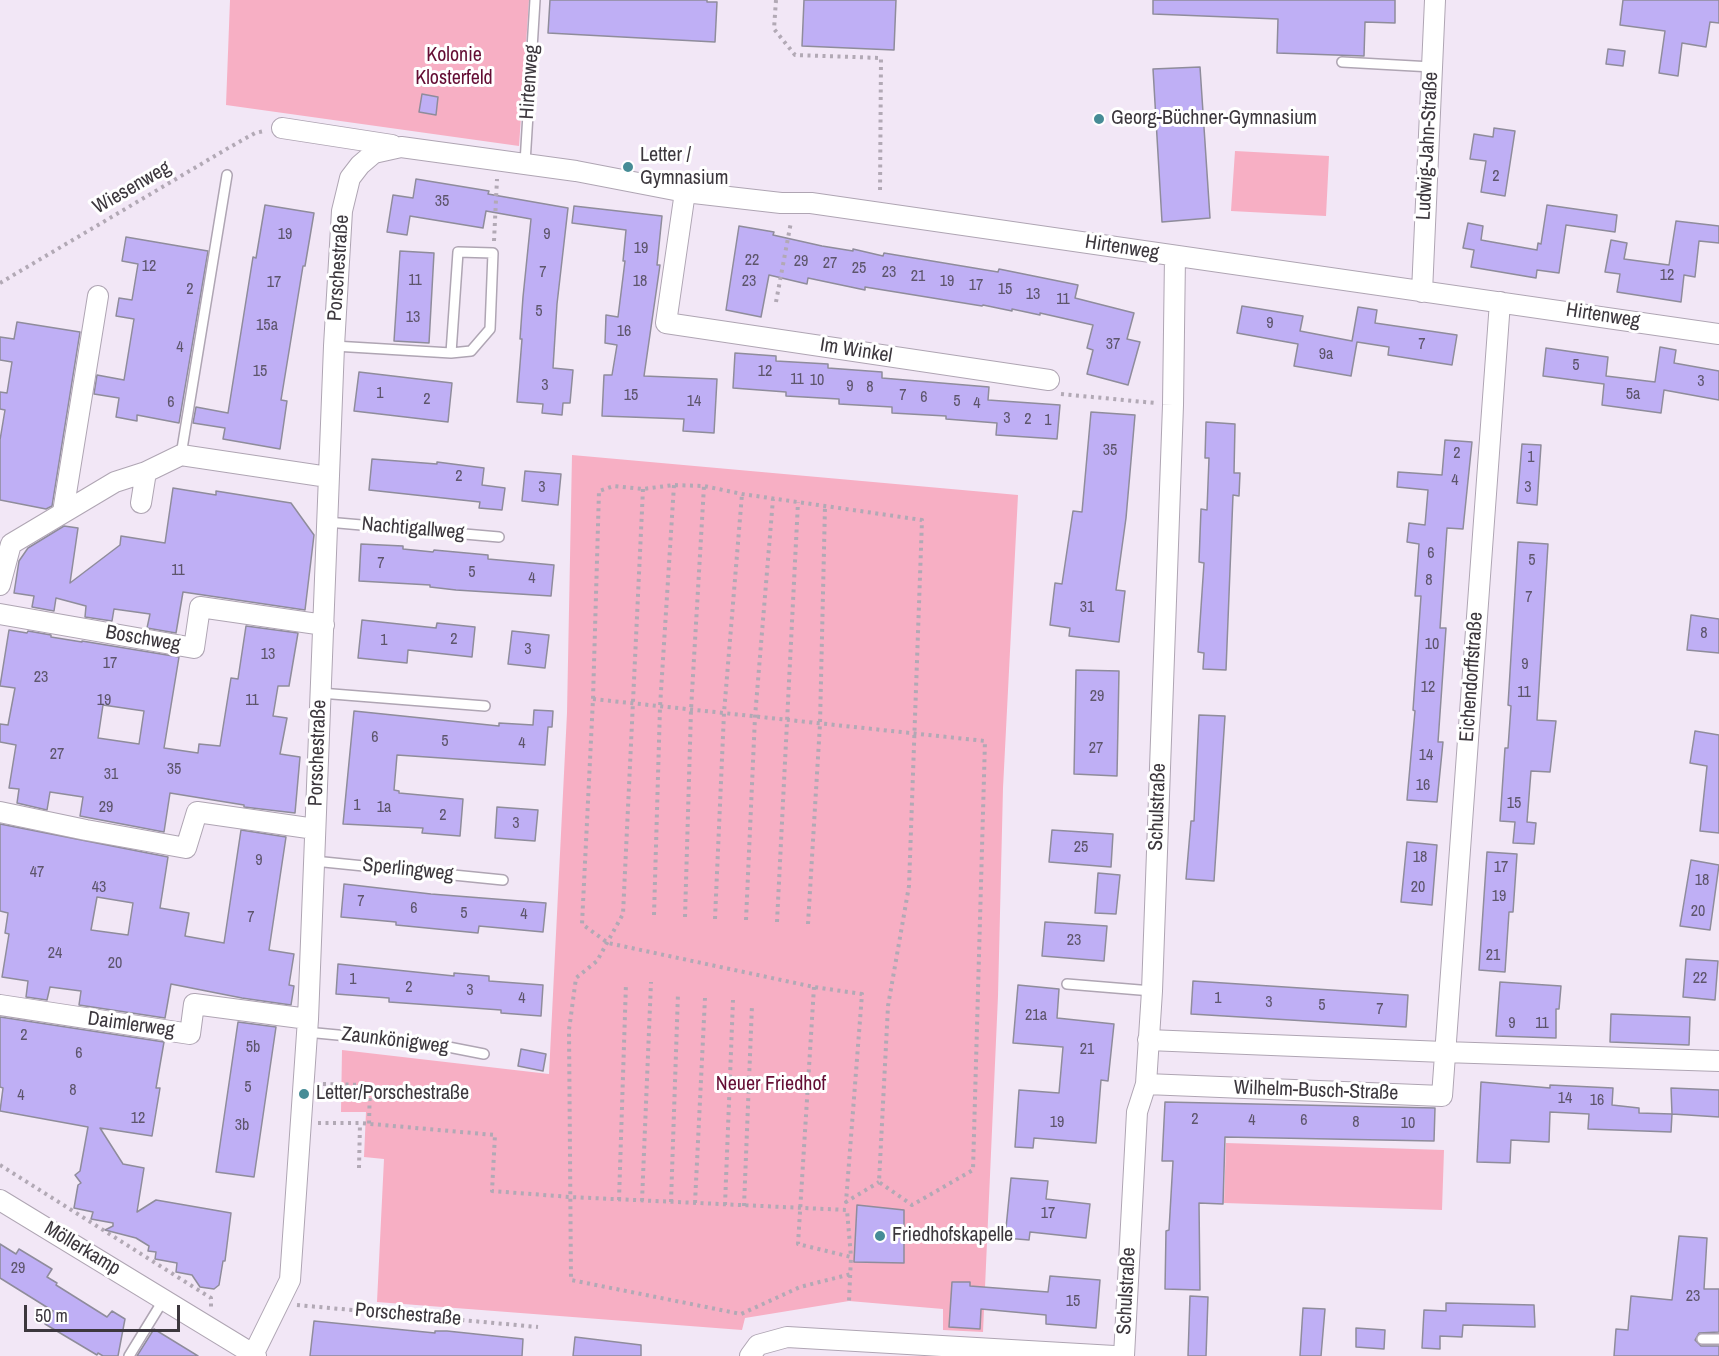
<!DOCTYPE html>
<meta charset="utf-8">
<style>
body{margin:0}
#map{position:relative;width:1719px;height:1356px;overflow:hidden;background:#f2e7f6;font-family:"Archivo Narrow",sans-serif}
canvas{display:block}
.scale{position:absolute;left:24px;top:1305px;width:156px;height:27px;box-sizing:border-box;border:3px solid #3c373d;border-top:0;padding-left:8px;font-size:18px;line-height:21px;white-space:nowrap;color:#3c373d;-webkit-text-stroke:4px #fff;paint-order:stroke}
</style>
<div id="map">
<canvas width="1719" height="1356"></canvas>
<div class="scale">50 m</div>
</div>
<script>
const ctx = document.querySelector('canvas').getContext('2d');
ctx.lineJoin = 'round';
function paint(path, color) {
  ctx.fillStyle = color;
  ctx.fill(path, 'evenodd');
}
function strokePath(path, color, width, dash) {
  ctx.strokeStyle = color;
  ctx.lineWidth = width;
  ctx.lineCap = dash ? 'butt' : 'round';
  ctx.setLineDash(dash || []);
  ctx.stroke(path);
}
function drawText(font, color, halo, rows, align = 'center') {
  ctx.font = font + ' "Archivo Narrow",sans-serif';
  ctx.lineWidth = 6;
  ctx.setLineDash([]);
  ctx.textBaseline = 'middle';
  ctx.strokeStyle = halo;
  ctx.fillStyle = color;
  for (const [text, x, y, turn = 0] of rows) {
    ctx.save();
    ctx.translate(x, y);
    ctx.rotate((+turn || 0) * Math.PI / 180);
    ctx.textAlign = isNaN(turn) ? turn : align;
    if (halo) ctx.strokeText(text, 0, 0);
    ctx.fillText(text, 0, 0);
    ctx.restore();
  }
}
const green = new Path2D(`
 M230,0H529L519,146L226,105Z
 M1235,151L1329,156L1326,216L1231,211Z
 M572,455L1018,495L1003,788L998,996L983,1332L943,1330V1309L849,1301L745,1318L742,1330L377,1302L384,1159L364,1157L366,1112H341L342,1050L549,1074L567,713Z
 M1226,1143L1444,1150L1442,1210L1224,1203Z`);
const building = new Path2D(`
 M550,0H707V2H717L715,42L548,33Z
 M804,0H896L894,50L802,46Z
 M1153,0H1395V23L1365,22L1364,56L1277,53L1278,19L1153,14Z
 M1623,0H1719V23L1710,22L1706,47L1682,43L1678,76L1659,73L1665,31L1620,25Z
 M1608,49L1625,51L1623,66L1606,64Z
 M1200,67L1210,218L1162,222L1153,69Z
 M422,94L438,97L436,115L419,112Z
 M1494,128L1515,131L1505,196L1481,192L1486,161L1470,159L1474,134L1493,137Z
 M416,179L489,191L488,194L568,208L557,304L553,368L573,370L570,403H563L562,415L542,413L543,404L517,402L522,339H520L523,297L531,219L486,211L483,228L410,216L407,235L387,232L393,195L413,198Z
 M265,205L314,213L305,266H303L281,400L287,401L280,449L223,439L225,428L193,423L196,407L228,413L253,257L256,258Z
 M1547,205L1617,215L1615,232L1566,225L1559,273L1537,270L1536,278L1471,267L1474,250L1463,248L1468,223L1483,226L1481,240L1537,250L1538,243L1541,244Z
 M574,206L662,216L657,265H660L644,376L717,379L714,433L683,431L684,419L602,416L604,375H612L617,345L605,343L606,315L618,317L625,261H623L626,230L572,223Z
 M1676,221L1719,226V243L1699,241L1695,277L1684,275L1681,302L1617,292L1620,274L1605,272L1611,240L1627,243L1624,259L1669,265Z
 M739,226L774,232L773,235L822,246L853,251V249L883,256L884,253L998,272L999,269L1078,285L1075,298L1134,313L1127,339L1140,342L1128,385L1087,374L1093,350L1087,348L1093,325L1040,313V315L1012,309V311L983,305L982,306L865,287V290L808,278L807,284L769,275L761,317L726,310Z
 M126,237L208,251L179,423L137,415V421L116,417L119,398L94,394L97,375L124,380L134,319L116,316L119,298L132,300L138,264L122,261Z
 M400,251L434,253L429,343L394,341Z
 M1242,306L1303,316L1300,331L1352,341L1358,307L1377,310L1375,323L1457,335L1452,365L1388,355L1389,347L1357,342L1351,376L1294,366L1298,344L1237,333Z
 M17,322L80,332L52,506L46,509L0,500V440L5,410L0,409V392L7,393L12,362L0,360V337L14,339Z
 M1660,347L1676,350L1674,363L1719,371V400L1664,390L1661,413L1602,405L1604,384L1543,376L1546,348L1608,357L1606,376L1655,382Z
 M735,353L776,356V361L828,364V368L882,372V378L989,387L988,400L1060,405L1057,439L996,435L997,423L946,419V416L892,413V407L839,404V399L786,396V392L733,388Z
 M359,372L452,383L448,422L354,411Z
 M1091,412L1135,415L1126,518L1116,590L1125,591L1119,642L1069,636L1070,628L1050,625L1055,583L1062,584L1073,511L1082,512Z
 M1206,422L1235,424L1234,473H1240L1239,496L1233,495L1226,670L1203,669L1204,653L1198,652L1204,563L1199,562L1201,509L1207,510L1209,458H1205Z
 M1445,440L1472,442L1463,529L1447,528L1440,628H1446L1438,742H1443L1437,802L1407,800L1415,711L1413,710L1421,596H1415L1419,544L1407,542L1409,523L1425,525L1428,490L1397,487L1398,472L1442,475Z
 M1522,444L1541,445L1537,505L1517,503Z
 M372,459L437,464V462L484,468L482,485L505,488L502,510L479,508L480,502L369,490Z
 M525,471L561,474L558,505L522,501Z
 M173,488L216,495V491L291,503L314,535L305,610L183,592L176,633L147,628L150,614L114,609L112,621L85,617L86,606L56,598L54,611L32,607L34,596L14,593L19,561L28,548L64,526L78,528L70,583L120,545L121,536L165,543Z
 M1518,542L1548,544L1537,720L1556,721L1550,772L1531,771L1527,822L1536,823L1534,844L1513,843L1515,822L1500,821L1505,748H1508L1511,706L1508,705Z
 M361,544L403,546V549L433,552L434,550L488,555V559L554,565L551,596L456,590L430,587V585L359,581Z
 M1691,615L1719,619V653L1687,650Z
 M362,620L436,628L437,623L475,627L472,657L408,650L407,663L358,658Z
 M246,626L298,633L289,686H278L273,716L287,718L280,754L300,757L295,813L244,807V805L170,793L164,832L80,816L83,797L50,792L47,810L17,803L19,789L9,788L16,745L0,742V724L8,725L15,688L0,686L9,630L27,633L28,631L51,635V637L82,642V641L179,657L164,748L198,753L199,744L220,746L231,678L238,679ZM103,705L144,711L139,744L98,738Z
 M512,631L549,635L545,668L508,664Z
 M1076,670L1119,671L1117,776L1074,774Z
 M534,710L553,711L552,727H548L545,765L397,755L394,790L399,791V793L463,799L460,836L422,833L423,828L343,824L354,711L499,726V723L533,725Z
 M1199,715L1225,716L1214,881L1186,879L1191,821H1194Z
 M1695,731L1719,735V833L1700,831L1707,766L1690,763Z
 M497,807L538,810L535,841L495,838Z
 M0,824L168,857L160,908L189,913L185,936L224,943L241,830L286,837L269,950L294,954L289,985L294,986L291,1005L242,998L171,984L165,1018L79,1005L81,991L50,987L47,1000L26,997L28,981L2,977L9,934L5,933L8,913L0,911ZM97,897L133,903L128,935L91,930Z
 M1052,830L1113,834L1111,867L1049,862Z
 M1407,842L1437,845L1432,905L1401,902Z
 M1487,852L1517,854L1513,912H1509L1505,972L1479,970Z
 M1691,860L1719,865L1710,930L1680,926Z
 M1098,873L1120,875L1116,914L1095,913Z
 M344,884L431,894L546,903L543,932L479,926L478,933L396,925V922L341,917Z
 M1045,922L1107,926L1104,961L1042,956Z
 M1686,959L1718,961L1715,1000L1683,997Z
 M338,964L454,976V973L489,976V981L543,985L541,1016L501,1013V1010L389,1002V998L336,994Z
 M1193,981L1408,995L1406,1027L1191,1014Z
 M1500,982L1561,986L1559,1009H1556V1038L1496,1036Z
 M1018,985L1059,989L1057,1018L1114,1024L1108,1081L1101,1080L1096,1143L1034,1138L1033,1148L1015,1147L1019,1090L1059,1093L1063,1047L1013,1043Z
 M1611,1014L1690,1017L1689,1045L1610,1042Z
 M0,1017L164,1042L156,1088H160L152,1136L100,1128L123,1164L144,1168L137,1212L156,1200L231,1213L225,1261H223L219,1285L214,1289L200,1287L192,1275L176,1272L177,1263L155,1259L156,1252L148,1251L149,1246L136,1238L105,1230L113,1226V1223L91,1219L93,1212L74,1208L78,1185L81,1183L75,1175L80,1171L88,1127L0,1111L3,1088L0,1087Z
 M238,1022L276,1027L254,1177L216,1172Z
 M521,1049L546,1054L543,1071L518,1066Z
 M1481,1082L1550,1088V1085L1613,1088L1612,1105L1639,1108V1113L1672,1114L1671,1132L1588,1129L1589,1114L1550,1112L1549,1142L1511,1140L1510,1163L1477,1162Z
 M1671,1088L1719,1090V1117L1672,1114Z
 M1165,1102L1435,1108L1434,1141L1225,1137L1223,1204L1199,1203L1200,1290L1165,1289L1166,1231L1169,1230L1173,1161H1162Z
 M1011,1178L1048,1181L1046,1199L1090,1204L1086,1238L1030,1232L1029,1240L1005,1238Z
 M857,1205L904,1210V1263L854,1262Z
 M1679,1236L1707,1238L1704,1289H1719V1332L1699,1333L1695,1340L1701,1346H1719V1356H1614L1616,1329L1628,1330L1631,1296L1672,1300Z
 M0,1244L16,1254L19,1249L52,1269L47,1277L57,1283L56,1285L107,1317L112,1311L125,1319L118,1356H103L98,1353L97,1355L45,1324L53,1311L0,1278Z
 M1050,1276L1100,1280L1096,1328L1046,1324V1315L981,1309L980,1329L949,1327L952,1282H970V1286L1048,1292Z
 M1190,1296L1208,1297L1206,1356H1188Z
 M1446,1303L1534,1305L1535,1327L1463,1325L1462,1337L1440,1336V1349L1422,1348L1424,1310L1446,1311Z
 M1303,1308L1325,1309L1321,1356H1300Z
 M314,1321L435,1333V1331H447L523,1339L522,1356H310Z
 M1356,1328L1385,1330L1384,1349L1356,1347Z
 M154,1329L198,1356H137Z
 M575,1337L641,1345V1356H573Z`);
const path = new Path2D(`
 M776,0L774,29L795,55L881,58L880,194
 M494,241L497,179
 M0,283L230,147L255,133L264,131
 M776,302L791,222
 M1061,394L1155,403
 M643,489L623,914L597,961L576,978L569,1030L571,1280L741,1314L800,1287L851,1274
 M593,699C724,713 854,727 985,741L973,1170L912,1205L879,1182L888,1006L909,886L922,520L742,494L704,486L674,485L643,489L614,486L599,491L593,699L582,924L608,943L814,987L862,994L846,1202L879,1182
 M654,915L660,707L674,485
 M685,917L691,710L704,486
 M715,919L724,713L742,494
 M746,920L755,717L773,499
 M777,922L798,502
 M808,924L820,724L825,506
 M814,987L798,1244L851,1257L849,1301
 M323,1084L370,1085L369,1124
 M318,1123H360L495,1135L492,1191L570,1197L847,1210L851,1257
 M0,1165L211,1298V1307
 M359,1168L360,1123
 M619,1200L626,983
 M642,1201L651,982
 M671,1202L678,993
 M695,1203L705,998
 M725,1205L733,1000
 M744,1206L752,1005
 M297,1305L538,1327`);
const service = new Path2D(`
 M1342,62L1432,67
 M525,163L535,0
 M334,346L451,353L471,351L490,329L493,253L458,252L451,353
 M181,455L227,175
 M327,522L499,537
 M320,693L485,706
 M314,861L503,880
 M1067,984L1152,991
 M306,1032L433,1044L484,1054
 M1702,1339H1719
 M129,1356L164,1299`);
const minor = new Path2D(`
 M282,128L392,145
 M685,192L666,323L1049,380
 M1422,292L1435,0
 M141,503L146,472L181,455L328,477
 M63,512L98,296
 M0,585L11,544L115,482L146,472
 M0,614L194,648L200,607L324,625
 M0,812L86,830L186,848L197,812L315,829
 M0,1005L190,1034L194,1004L308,1019
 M1148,1040L1444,1052L1719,1061
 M1146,1084L1442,1096L1500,302
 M0,1200L256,1356
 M253,1355L290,1280L308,1019L334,346L342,211L350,178L360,165L374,153L401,147L576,171L685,192L781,203H811L1719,334
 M750,1356L758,1345L787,1337L1114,1356
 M1124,1356L1137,1112L1146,1084L1152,991L1173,405L1175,256`);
const markers = [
 [1099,119,6,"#468c96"],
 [628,167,6,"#468c96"],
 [304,1094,6,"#468c96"],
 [880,1236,6,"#468c96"]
];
const numberNames = [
 ["2",1496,177],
 ["35",442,202],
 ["19",285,235],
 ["9",547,235],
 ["19",641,249],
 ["22",752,261],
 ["29",801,262],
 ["27",830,264],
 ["12",149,267],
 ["25",859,269],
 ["7",543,273],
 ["23",889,273],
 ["12",1667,276],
 ["21",918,277],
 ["11",415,281],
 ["18",640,282],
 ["23",749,282],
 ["19",947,282],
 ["17",274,283],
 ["17",976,286],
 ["2",190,290],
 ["15",1005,290],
 ["13",1033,295],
 ["11",1063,300],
 ["5",539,312],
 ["13",413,318],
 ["9",1270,324],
 ["15a",267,326],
 ["16",624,332],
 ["37",1113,345],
 ["7",1422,345],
 ["4",180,348],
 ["9a",1326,355],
 ["5",1576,366],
 ["15",260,372],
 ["12",765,372],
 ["11",797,380],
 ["10",817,381],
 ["3",1701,382],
 ["3",545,386],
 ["9",850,387],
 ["8",870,388],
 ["1",380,394],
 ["5a",1633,395],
 ["15",631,396],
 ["7",903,396],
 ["6",924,398],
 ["2",427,400],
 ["14",694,402],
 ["5",957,402],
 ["6",171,403],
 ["4",977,404],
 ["3",1007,419],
 ["2",1028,420],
 ["1",1048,421],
 ["35",1110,451],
 ["2",1457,454],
 ["1",1531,458],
 ["2",459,477],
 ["4",1455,481],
 ["3",542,488],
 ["3",1528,488],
 ["6",1431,554],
 ["5",1532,561],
 ["7",381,564],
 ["11",178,571],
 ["5",472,573],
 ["4",532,579],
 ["8",1429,581],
 ["7",1529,598],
 ["31",1087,608],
 ["8",1704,634],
 ["2",454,640],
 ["1",384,641],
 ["10",1432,645],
 ["3",528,650],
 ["13",268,655],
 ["17",110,664],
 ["9",1525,665],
 ["23",41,678],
 ["12",1428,688],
 ["11",1524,693],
 ["29",1097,697],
 ["19",104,701],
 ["11",252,701],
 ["6",375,738],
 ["5",445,742],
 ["4",522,744],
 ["27",1096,749],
 ["27",57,755],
 ["14",1426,756],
 ["35",174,770],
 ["31",111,775],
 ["16",1423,786],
 ["15",1514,804],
 ["1",357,806],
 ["29",106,808],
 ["1a",384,808],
 ["2",443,816],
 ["3",516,824],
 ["25",1081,848],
 ["18",1420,858],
 ["9",259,861],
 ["17",1501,868],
 ["47",37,873],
 ["18",1702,881],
 ["43",99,888],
 ["20",1418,888],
 ["19",1499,897],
 ["7",361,902],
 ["6",414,909],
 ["20",1698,912],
 ["5",464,914],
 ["4",524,915],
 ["7",251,918],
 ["23",1074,941],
 ["24",55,954],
 ["21",1493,956],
 ["20",115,964],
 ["22",1700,979],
 ["1",353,980],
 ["2",409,988],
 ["3",470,991],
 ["4",522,999],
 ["1",1218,999],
 ["3",1269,1003],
 ["5",1322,1006],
 ["7",1380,1010],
 ["21a",1036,1016],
 ["9",1512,1024],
 ["11",1542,1024],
 ["2",24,1036],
 ["5b",253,1048],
 ["21",1087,1050],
 ["6",79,1054],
 ["5",248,1088],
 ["8",73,1091],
 ["4",21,1096],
 ["14",1565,1099],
 ["16",1597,1101],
 ["12",138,1119],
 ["2",1195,1120],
 ["4",1252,1121],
 ["6",1304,1121],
 ["19",1057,1123],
 ["8",1356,1123],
 ["10",1408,1124],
 ["3b",242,1126],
 ["17",1048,1214],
 ["29",18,1269],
 ["23",1693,1297],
 ["15",1073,1302]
];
const parkNames = [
 ["Kolonie",454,56],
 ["Klosterfeld",454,79],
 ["Neuer Friedhof",771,1085]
];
const streetNames = [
 ["Hirtenweg",530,82,-86],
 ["Ludwig-Jahn-Straße",1428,146,-87],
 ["Wiesenweg",132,188,-30],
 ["Hirtenweg",1122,248,9],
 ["Porschestraße",339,268,-86],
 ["Hirtenweg",1603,316,9],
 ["Im Winkel",856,351,9],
 ["Nachtigallweg",413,529,5],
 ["Boschweg",143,639,10],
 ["Eichendorffstraße",1472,677,-86],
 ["Porschestraße",318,753,-88],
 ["Schulstraße",1158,807,-88],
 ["Sperlingweg",408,870,6],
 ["Daimlerweg",131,1025,8],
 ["Zaunkönigweg",395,1041,7],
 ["Wilhelm-Busch-Straße",1316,1091,2],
 ["Möllerkamp",82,1249,31],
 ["Schulstraße",1127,1291,-87],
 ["Porschestraße",408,1315,5]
];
const poiNames = [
 ["Georg-Büchner-Gymnasium",1111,119],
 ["Letter /",640,156],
 ["Gymnasium",640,179],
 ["Letter/Porschestraße",316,1094],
 ["Friedhofskapelle",892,1236]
];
paint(green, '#f7afc4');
paint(building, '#bfaff5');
strokePath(building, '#8f8c9b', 1.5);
strokePath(service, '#afa5b3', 12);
strokePath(minor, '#afa5b3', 22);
strokePath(path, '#b2a9b5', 4, [3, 4.5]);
strokePath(service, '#fff', 9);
strokePath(minor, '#fff', 20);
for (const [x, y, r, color] of markers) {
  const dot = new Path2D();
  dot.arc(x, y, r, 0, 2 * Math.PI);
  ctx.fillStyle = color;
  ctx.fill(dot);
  strokePath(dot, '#fff', 2);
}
drawText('16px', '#5d556b', null, numberNames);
drawText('20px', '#640d34', '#fff', parkNames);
drawText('20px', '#3c373d', '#fff', streetNames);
drawText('20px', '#3c373d', '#fff', poiNames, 'left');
</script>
